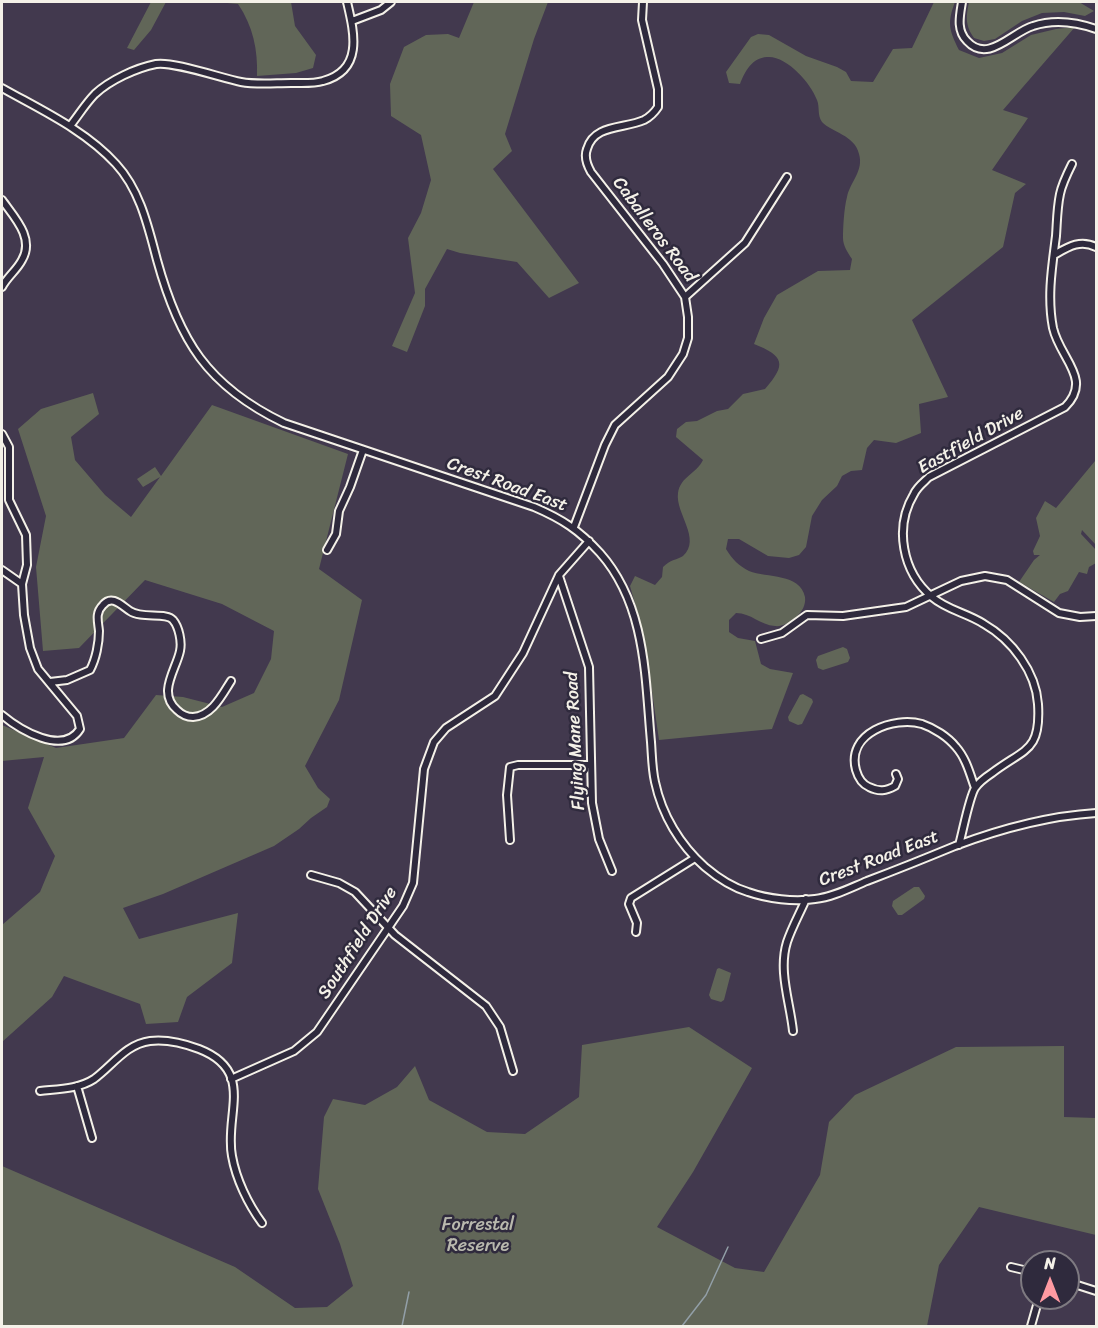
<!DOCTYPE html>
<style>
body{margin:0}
#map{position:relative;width:1098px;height:1328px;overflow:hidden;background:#42394e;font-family:Sriracha,sans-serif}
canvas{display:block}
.frame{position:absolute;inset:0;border:3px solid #f4f1e8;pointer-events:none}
.north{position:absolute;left:1020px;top:1250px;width:60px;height:60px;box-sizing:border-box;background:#2f2a3d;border:2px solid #7e7a81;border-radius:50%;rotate:0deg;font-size:16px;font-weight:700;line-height:24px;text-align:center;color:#f4f1e8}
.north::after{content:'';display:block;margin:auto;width:21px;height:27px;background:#ff9aa2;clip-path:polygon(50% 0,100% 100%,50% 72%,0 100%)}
</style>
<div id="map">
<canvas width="1098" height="1328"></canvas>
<div class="frame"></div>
<div class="north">N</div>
</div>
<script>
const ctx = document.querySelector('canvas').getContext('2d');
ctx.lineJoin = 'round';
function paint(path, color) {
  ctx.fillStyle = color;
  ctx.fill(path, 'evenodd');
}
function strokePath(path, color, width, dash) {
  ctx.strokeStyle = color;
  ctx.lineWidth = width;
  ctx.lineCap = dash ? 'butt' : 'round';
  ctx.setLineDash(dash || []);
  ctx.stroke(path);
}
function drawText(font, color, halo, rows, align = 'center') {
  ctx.font = font + ' Sriracha,sans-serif';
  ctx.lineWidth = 5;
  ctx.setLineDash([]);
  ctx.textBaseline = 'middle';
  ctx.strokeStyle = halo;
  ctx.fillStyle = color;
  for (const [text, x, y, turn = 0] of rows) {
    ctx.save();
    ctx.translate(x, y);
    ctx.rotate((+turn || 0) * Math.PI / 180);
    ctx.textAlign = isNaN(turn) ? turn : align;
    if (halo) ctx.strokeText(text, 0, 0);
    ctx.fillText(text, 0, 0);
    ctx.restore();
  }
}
const green = new Path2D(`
 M151,2H166L151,30L134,50L127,48Z
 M216,2H291L295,26L316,55L313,68L296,73L257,76C258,50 253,26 238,4Z
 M474,2H548L534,39L505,134L512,151L493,169L579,283L549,298L517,262L460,253L447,249L425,289V306L407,352L392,346L415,293L408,238L421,213L431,180L421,135L391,116L390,84L404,47L426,35L448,34L459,38Z
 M934,2H955C947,23 949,30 959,50L979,58L1002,53L1031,35L1056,29L1075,27L1003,110L1028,118L992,170L1026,184L1015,193L1003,247L912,320L948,397L919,404L921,433L896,443L874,440L867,448L862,470L851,471L842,476L837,486L822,500L812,516L806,547L799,555L789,558L768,556L739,539H728L726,549C732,559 739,566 749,571C767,578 800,573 805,597C806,605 802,612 796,617C791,622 782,627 775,626C760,625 751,613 736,613L729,620V632L738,638L755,641L761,664L770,669L793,673L772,729L659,740L644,636L630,586L635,576L655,585L662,577L663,567C671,559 677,560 683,556C702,539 675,513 678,493C680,477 697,473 703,460L676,437L677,429L686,422L697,421L717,411L728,409L743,394L765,389C787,364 784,356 754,344L764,318L777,295L818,271L850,270L852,259C848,253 843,246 843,238C843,228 844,208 847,197C850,182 864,171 859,154C855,135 831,132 822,122C817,115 820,107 817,100C811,83 786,55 767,57C752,58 745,71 740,84L729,83L726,72L751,37L758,34L769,35L806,56L837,67L846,72L851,81L873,82L893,49L912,48Z
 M969,2H1079L1094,11L1085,16L1064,12L1042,13L1022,21L995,39L984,41L974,38C965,25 966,17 969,2Z
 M93,393L99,414L71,437L75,460L105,495L131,517L160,477L143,487L137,479L155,467L161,476L212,405L348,454L319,569L362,600L339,700L305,766L318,788L330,799L327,807L311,818L299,829L274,846L163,894L123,908L139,939L238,913L232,963L187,997L178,1022L146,1024L140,1004L64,976L52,997L2,1042V925L40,892L55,856L28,808L44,757L2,761V725L56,748L124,738L156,695L183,697L222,707L254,693L271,659L274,631L222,604L145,580L79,648L43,651L36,567L46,516L18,429L41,409Z
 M1095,461L1096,545L1082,530L1081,534L1096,550V563L1089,567L1087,574L1079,572L1068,591L1060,594L1054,602L1019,582L1034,560L1040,555H1034L1033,551L1040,536L1036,518L1045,501L1056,508Z
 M843,647L847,649L850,658L848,662L823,670L818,668L816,660L818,656Z
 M803,694L812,699L813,702L802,724L798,725L789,721L788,717L800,695Z
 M914,887H919L925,896L924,899L902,915H898L892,906L893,901Z
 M719,968L731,973L724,1000L721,1002L711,999L709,995L717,969Z
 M689,1027L752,1068L693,1172L657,1227L735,1268L764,1272L820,1175L829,1122L855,1095L956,1047L1064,1046V1117L1096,1118V1235L979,1207L939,1265L927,1326H2V1166L235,1267L295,1308L327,1307L353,1286L340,1244L318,1189L324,1117L333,1099L365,1105L397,1087L415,1066L429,1100L487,1132L525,1134L579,1097L582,1045Z`);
const stream = new Path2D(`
 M402,1326L409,1292
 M682,1326L706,1295L728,1247`);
const minor = new Path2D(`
 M962,2C960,15 956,30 967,41C988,64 1012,32 1033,26C1054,19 1076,22 1096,29
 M352,21L381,10L391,2
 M2,88C41,110 85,130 116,164C140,190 148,226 157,260C179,340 207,386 284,423L534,507C562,519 579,530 600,553C646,605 645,676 651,742C652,755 652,769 655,782C662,815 680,845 705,867C718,878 731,887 748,892C768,899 794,902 815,899C833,897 850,888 867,881C896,870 926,858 955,846C1000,829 1048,816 1096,813
 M70,126C78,116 86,103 95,94C110,80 136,68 156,64C173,61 221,78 241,82C257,85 275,83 291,83C301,83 313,84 323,81C364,70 354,32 347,2
 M2,200C14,217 35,238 22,260C17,270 7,277 2,287
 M1054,255C1068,247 1080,239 1096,247
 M685,297L745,243L787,177
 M2,434L9,447V500L26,535L27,565L22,584L24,615L30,648L38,669L77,716L80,729C63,756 20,730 2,715
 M574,527L605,445L615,425L668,377L683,354L688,338V317L685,297L663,264L591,172C587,165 584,157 587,149C594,124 624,129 644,120C650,117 654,113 658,107V89L642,20L643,2
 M327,550L336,534L339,511L350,487L363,450
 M2,570L22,584
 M559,576L589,667L592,803L599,839L612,871
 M761,639L782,633L807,615L843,616L906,607L961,581L985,576L1007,580L1059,613L1080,617L1096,616
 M50,682L67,680L90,670C96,659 99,643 99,631C98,621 95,613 103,605C112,594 122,606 130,611C141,619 167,612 173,620C179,627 182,642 180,651C176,670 157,693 177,710C181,714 187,717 193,717C212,716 222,695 231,681
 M896,774L898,779L895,786C886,791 879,792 869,787C862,784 858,777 856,770C846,733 894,716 922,724C934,728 948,737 956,747C966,758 970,774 975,788
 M510,840L507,795L510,767L518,765H590
 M959,845C963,831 969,798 975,788C979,782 986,777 992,773C1025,748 1041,752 1038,704C1036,672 1012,640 984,624C967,613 947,610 932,597C902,572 894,527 914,494C917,487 924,482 929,477L1065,407C1093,379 1060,359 1053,328C1047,297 1052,267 1056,236C1057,222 1057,208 1060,194C1062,184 1067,174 1072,164
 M311,875L339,883L355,892L395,935L486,1006L500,1027L513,1071
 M636,932L637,923L629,904L631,898L695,858
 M793,1031C790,1002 778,971 787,942C792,927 800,913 806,899
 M231,1079L294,1051L317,1032L403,906L413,883L424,769L434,742L446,728L495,696L523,653L559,575L589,541
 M77,1086L92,1138
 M40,1091C58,1089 79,1089 94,1079C112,1066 126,1044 150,1041C167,1039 183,1043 199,1049C256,1071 224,1115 232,1156C236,1179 248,1204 262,1223
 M1011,1267L1032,1272
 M1068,1282L1096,1291
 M1031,1326L1039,1298`);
const streetNames = [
 ["Caballeros Road",654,230,53],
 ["Eastfield Drive",971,441,-29],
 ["Crest Road East",507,485,20],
 ["Flying Mane Road",576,741,-93],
 ["Crest Road East",879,859,-21],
 ["Southfield Drive",358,943,-57]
];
const parkNames = [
 ["Forrestal",478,1225],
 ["Reserve",478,1246]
];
paint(green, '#616658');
strokePath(stream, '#929fa7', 1.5);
strokePath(minor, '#f4f1e8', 10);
strokePath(minor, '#2f2a3d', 6);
drawText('18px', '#f4f1e8', '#2f2a3d', streetNames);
drawText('18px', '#b9b9ae', '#2f2a3d', parkNames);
</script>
